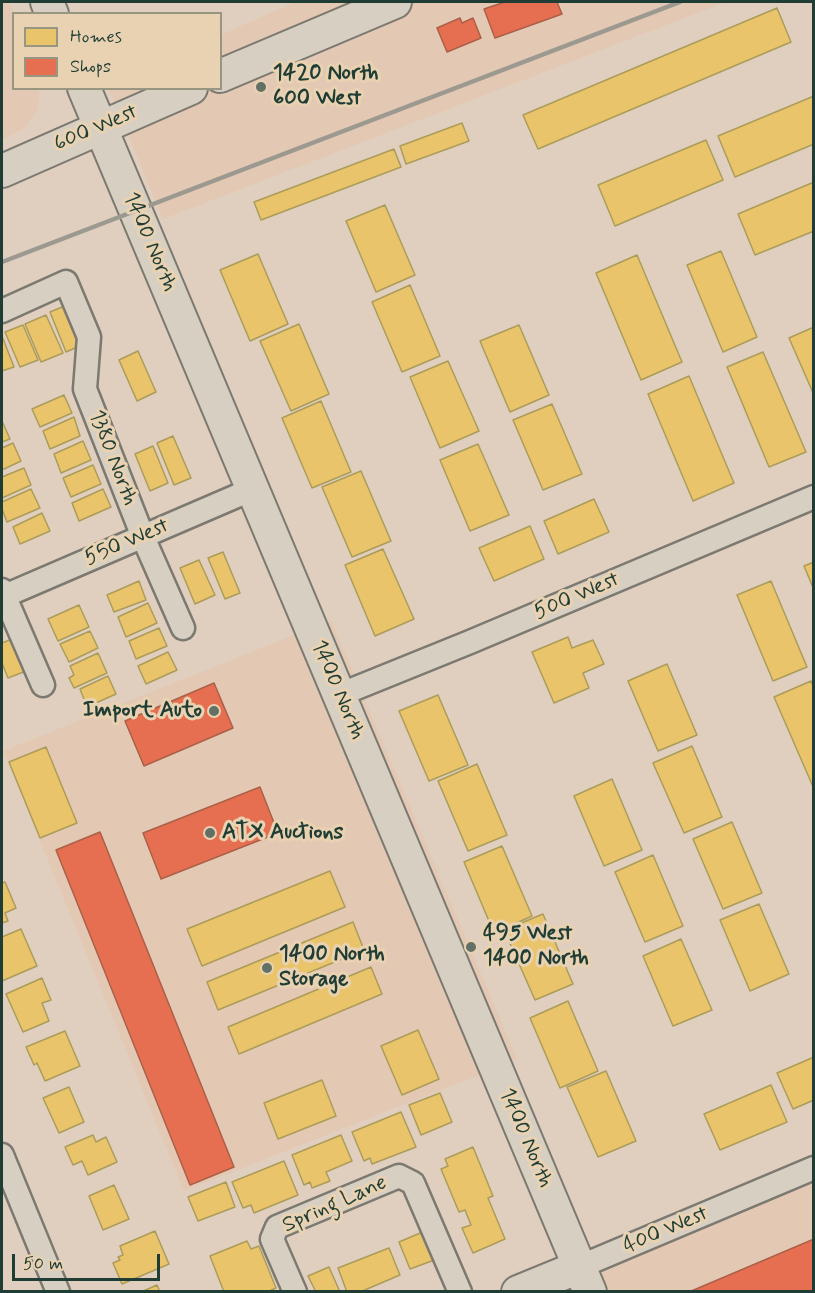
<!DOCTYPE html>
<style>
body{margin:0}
#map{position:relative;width:815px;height:1293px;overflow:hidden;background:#e0cfbf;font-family:Mynerve,sans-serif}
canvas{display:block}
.frame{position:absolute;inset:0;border:3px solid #1f3d34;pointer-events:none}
.legend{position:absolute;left:12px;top:12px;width:210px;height:78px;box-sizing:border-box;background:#e9d2b2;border:2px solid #989680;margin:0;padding:8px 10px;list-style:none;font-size:18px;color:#1f3d34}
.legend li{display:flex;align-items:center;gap:12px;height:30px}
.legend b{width:30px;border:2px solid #989680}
.scale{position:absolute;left:12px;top:1254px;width:148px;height:27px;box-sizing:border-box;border:3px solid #1f3d34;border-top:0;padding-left:8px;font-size:18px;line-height:21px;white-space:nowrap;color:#1f3d34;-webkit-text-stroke:4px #e9d2b2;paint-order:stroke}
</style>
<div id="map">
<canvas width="815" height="1293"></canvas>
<div class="frame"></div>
<ul class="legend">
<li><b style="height:16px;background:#e9c46a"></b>Homes</li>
<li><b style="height:16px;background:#e76f51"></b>Shops</li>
</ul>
<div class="scale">50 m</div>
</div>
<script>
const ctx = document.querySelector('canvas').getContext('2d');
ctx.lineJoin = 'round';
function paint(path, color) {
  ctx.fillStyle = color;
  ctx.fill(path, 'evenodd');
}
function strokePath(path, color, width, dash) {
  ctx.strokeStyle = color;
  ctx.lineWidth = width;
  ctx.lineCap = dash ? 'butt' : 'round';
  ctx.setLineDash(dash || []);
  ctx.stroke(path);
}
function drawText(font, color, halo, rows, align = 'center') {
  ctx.font = font + ' Mynerve,sans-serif';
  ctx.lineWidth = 6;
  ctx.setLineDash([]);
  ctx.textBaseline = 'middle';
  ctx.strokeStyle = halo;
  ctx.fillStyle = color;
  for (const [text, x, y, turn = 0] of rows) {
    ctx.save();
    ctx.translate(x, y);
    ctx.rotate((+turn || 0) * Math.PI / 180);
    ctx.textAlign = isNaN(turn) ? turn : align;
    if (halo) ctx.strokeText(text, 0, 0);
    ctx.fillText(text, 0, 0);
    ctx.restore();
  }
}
const built = new Path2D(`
 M2,2H9L14,13V88L39,89L38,110L23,129L2,140Z
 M295,2H726L163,219L109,89L220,88L221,35Z
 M331,620L517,1059L479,1075L184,1191L3,751Z
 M813,1154V1291H566L557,1264Z`);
const homes = new Path2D(`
 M777,8L791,42L538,149L523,115Z
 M814,96V144L735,177L718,136Z
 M462,123L469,141L406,164L400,146Z
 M706,140L723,180L615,226L598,185Z
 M394,149L401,167L261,220L254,202Z
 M814,182V231L755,255L738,214Z
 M385,205L415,275L376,292L346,221Z
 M721,251L757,337L723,352L687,265Z
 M258,254L288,324L250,341L220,270Z
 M637,255L682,362L641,380L596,273Z
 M410,285L440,356L402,372L372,302Z
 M67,305L84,344L66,352L50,312Z
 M46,315L63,353L41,362L25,324Z
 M299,324L329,394L291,411L260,341Z
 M23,325L38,360L20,367L5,332Z
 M519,325L549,395L510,412L480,341Z
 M814,327V395L789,338Z
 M2,336L14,367L2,371Z
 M138,351L156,392L137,401L119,360Z
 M763,352L806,452L769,467L727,367Z
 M448,361L479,431L440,448L410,377Z
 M689,376L734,483L693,501L648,394Z
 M64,395L72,413L40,427L32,409Z
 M321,401L351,472L312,488L282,418Z
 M552,404L582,474L543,490L513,420Z
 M74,417L80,436L50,449L43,431Z
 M2,421L10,439L2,442Z
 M173,436L191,478L174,485L157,443Z
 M83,441L91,460L61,473L54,454Z
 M13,443L21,461L2,470V448Z
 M478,444L509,515L470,531L440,460Z
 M153,446L168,483L150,491L135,454Z
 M93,465L101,484L71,497L63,478Z
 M24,468L31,485L2,498V477Z
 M361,471L391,541L352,557L322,487Z
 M31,489L40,508L7,522L2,509V502Z
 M103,489L111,507L79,521L72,503Z
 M594,499L609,532L558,554L544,521Z
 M42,513L50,531L20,544L13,527Z
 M530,526L544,559L494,581L479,548Z
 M383,549L414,619L375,636L345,565Z
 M223,552L240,593L225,599L208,558Z
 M199,560L215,595L195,604L180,568Z
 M814,562V590L804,566Z
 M139,581L146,600L114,612L107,595Z
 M771,581L807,667L773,681L737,595Z
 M148,603L157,623L126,637L118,617Z
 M79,605L89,627L58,641L48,619Z
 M159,628L167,646L136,659L129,641Z
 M90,631L98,648L69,662L60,644Z
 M568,637L572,648L593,640L604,664L583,673L589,688L554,703L532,652Z
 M12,639L26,671L8,678L2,663V643Z
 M168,652L177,670L146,684L138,666Z
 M98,653L107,673L74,688L69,678L74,675L70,666Z
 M667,664L697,735L658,751L628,681Z
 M108,676L116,694L87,707L80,689Z
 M811,681L814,688V789L774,697Z
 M438,695L468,765L429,781L399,711Z
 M692,746L722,817L684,833L653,763Z
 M46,747L77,823L40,838L9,762Z
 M477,764L507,835L468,851L438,781Z
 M612,779L642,850L604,866L574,796Z
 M732,822L762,893L723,909L693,839Z
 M502,846L532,916L494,933L464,862Z
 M653,855L683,926L645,942L615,872Z
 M330,871L345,907L202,966L187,929Z
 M5,882L16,908L5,913L8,921L2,923V883Z
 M759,904L789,974L750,991L720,920Z
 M543,914L573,984L535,1000L504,930Z
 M353,922L364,950L218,1010L207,982Z
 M21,929L37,966L2,981V937Z
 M681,939L712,1010L673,1026L643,956Z
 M371,967L382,994L239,1054L228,1027Z
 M42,978L51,1000L42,1003L49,1021L23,1032L6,994Z
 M568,1001L598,1071L560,1088L530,1018Z
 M418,1030L439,1079L402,1095L381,1046Z
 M65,1031L80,1066L45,1081L37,1063L34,1065L26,1047Z
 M814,1057V1100L793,1109L777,1073Z
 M606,1071L636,1141L598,1157L567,1087Z
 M322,1080L336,1116L278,1139L264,1103Z
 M771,1085L787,1122L720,1150L704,1114Z
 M69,1087L84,1122L59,1133L43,1098Z
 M440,1093L452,1122L421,1135L409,1105Z
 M401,1112L416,1147L372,1164L370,1158L364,1161L352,1132Z
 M93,1135L96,1142L106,1137L117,1162L88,1175L82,1161L73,1165L65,1147Z
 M341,1135L352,1161L326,1172L330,1181L312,1188L310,1182L304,1185L292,1155Z
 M473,1147L493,1196L488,1198L505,1239L473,1253L462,1228L471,1225L465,1210L459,1212L441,1169L448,1166L445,1159Z
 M284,1161L298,1195L254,1213L251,1205L243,1208L232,1182Z
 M226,1182L235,1207L198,1221L188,1197Z
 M114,1185L129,1219L103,1230L89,1196Z
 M155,1231L169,1264L122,1284L113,1263L120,1260L118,1257L123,1255L120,1246Z
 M425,1231L437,1259L410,1269L399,1242Z
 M247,1241L251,1249L259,1246L276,1288L267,1292H224L210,1256Z
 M389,1248L400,1275L360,1292H347L338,1268Z
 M329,1267L340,1292H316L308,1276Z
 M157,1285L160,1292H141Z`);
const shops = new Path2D(`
 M505,2H557L562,14L495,38L484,9Z
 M460,18L462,23L473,18L481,38L447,52L437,28Z
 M214,683L233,728L144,766L125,721Z
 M260,787L278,833L161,879L143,833Z
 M100,832L234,1167L190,1185L56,850Z
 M814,1239V1292H689Z`);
const street = new Path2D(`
 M2,311L66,282L89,337L85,389L143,537L183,628
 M2,590L43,685
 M2,597L253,489
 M339,695L470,642L814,497
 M2,1155L58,1292
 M579,1267L814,1168
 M295,1292L272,1239L277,1227L399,1176L413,1183L460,1292`);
const secondary = new Path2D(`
 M47,2L52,14
 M220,76L395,2
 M84,88L590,1292
 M2,171L191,88
 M518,1292L579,1267`);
const rail = new Path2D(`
 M2,262L680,2`);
const markers = [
 [261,87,6,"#637065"],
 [214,711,6,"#637065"],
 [210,833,6,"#637065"],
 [471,947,6,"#637065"],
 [267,968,6,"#637065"]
];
const poiNames = [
 ["1420 North",273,74],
 ["600 West",273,99],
 ["Import Auto",202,711,"right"],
 ["ATX Auctions",222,833],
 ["495 West",483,934],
 ["1400 North",483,959],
 ["1400 North",279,955],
 ["Storage",279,980]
];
const streetNames = [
 ["600 West",96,129,-23],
 ["1400 North",149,242,67],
 ["1380 North",112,458,69],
 ["550 West",127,543,-23],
 ["500 West",577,597,-23],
 ["1400 North",337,690,67],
 ["1400 North",525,1138,67],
 ["Spring Lane",335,1205,-24],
 ["400 West",666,1231,-23]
];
paint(built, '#e3c8b3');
paint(homes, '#e9c46a');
strokePath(homes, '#ac9c5a', 1.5);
paint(shops, '#e76f51');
strokePath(shops, '#ab6048', 1.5);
strokePath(street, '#7b7970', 27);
strokePath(secondary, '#7b7970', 36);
strokePath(street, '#d8cfc3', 22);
strokePath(secondary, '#d8cfc3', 32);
strokePath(rail, '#9c9990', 4.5);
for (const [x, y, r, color] of markers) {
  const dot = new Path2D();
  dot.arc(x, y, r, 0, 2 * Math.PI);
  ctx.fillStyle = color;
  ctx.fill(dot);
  strokePath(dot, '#e9d2b2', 2);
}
drawText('bold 22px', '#1f3d34', '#e9d2b2', poiNames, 'left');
drawText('22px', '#1f3d34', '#e9d2b2', streetNames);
</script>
